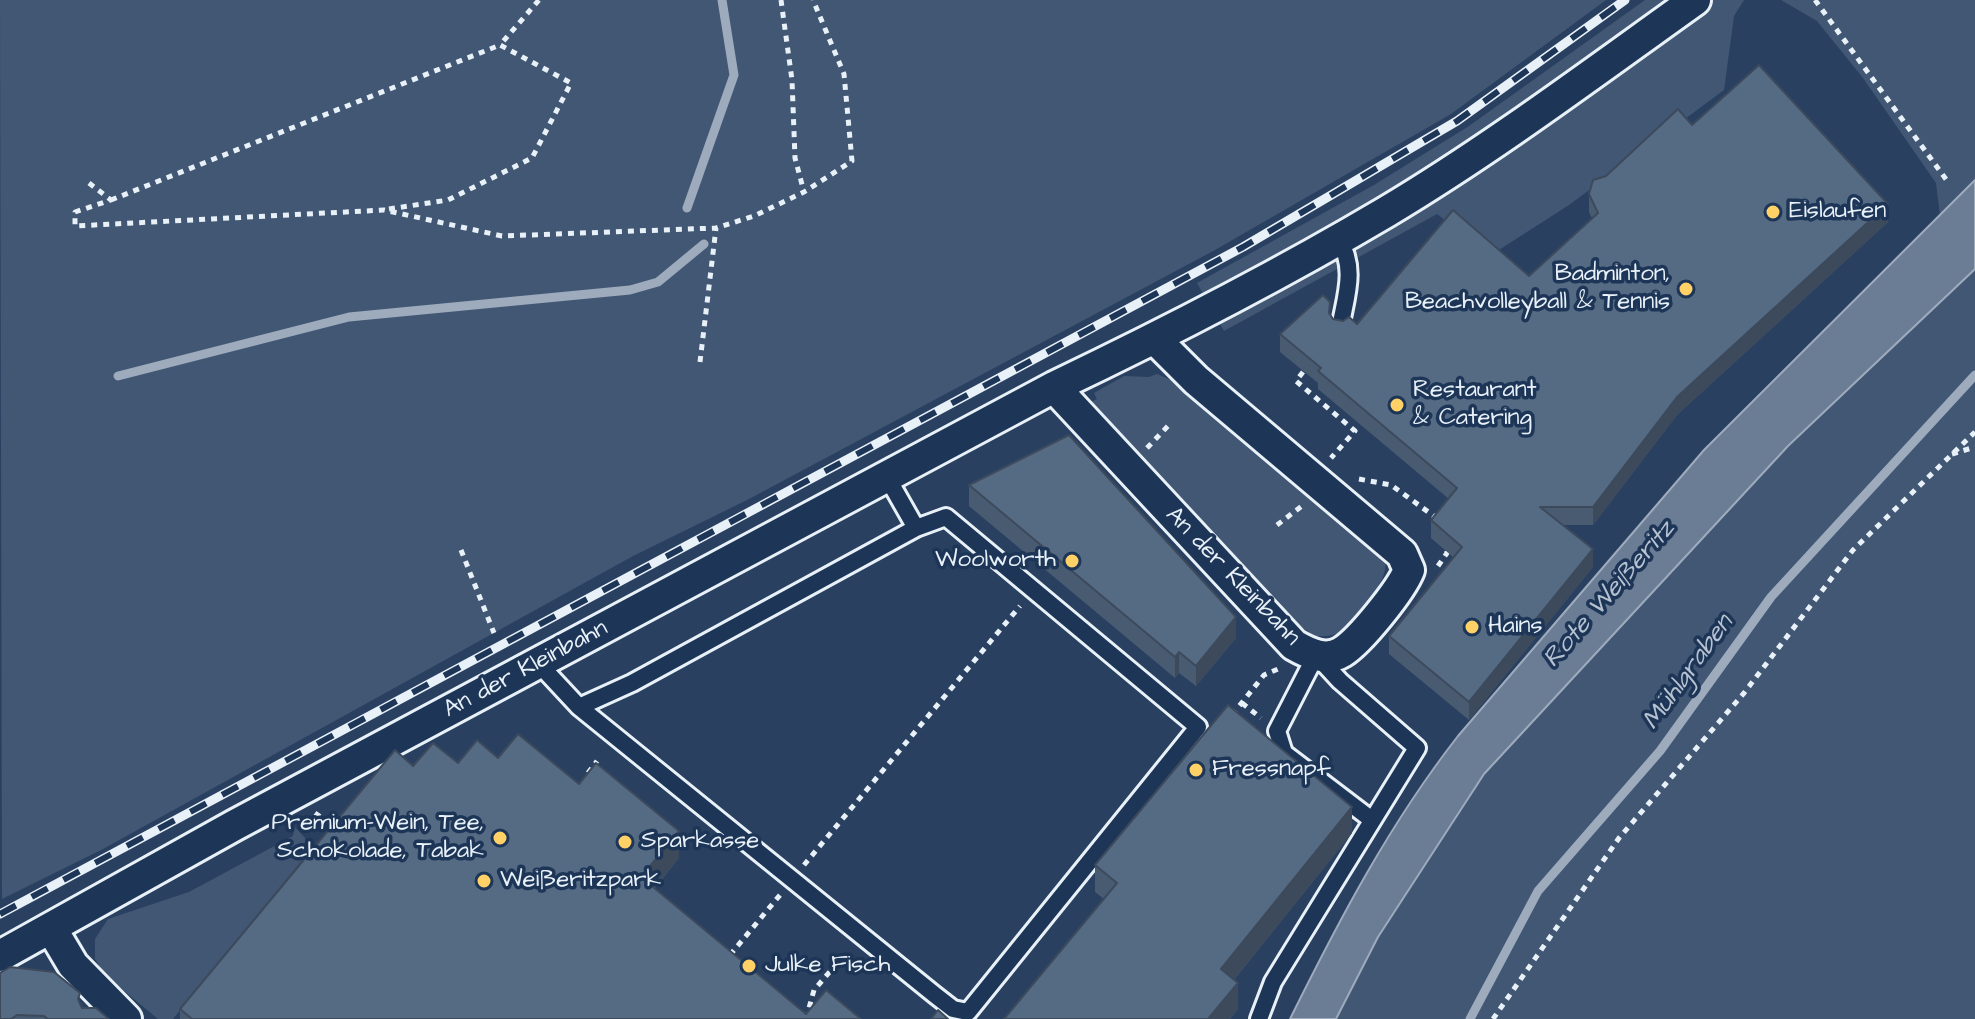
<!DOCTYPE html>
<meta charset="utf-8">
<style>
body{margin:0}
canvas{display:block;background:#294061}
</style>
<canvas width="1975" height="1019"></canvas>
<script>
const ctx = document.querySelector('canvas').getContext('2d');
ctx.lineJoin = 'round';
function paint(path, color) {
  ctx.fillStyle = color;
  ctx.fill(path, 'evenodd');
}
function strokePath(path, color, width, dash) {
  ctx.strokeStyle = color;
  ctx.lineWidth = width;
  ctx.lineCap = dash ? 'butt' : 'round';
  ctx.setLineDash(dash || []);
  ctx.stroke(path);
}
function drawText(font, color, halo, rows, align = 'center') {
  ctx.font = font + ' "Architects Daughter",sans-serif';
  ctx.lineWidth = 7;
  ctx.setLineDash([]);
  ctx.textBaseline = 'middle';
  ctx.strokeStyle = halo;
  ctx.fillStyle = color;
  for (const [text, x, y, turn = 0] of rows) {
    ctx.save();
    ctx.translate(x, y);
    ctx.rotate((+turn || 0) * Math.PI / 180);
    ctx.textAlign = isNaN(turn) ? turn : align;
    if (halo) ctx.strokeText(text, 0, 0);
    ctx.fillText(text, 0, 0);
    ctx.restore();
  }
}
const green = new Path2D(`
 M0,0H1606L1451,114L1215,250L747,500L633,556L103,849L2,899Z
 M1645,0H1744L1734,16L1724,90L1569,205L1491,255L1437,214L1224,331L1197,283L1374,185L1469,126Z
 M1781,0H1975V180L1940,215L1936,183L1863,78L1817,21Z
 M1975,269V1019H1336L1378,937L1484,774L1788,446Z
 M1157,374L1178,383L1384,556C1393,578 1359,617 1341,631C1333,637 1324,636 1315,636L1301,627L1093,410L1091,402L1097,399L1094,393L1124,376L1149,377Z
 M295,827L305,838L307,854L173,1019H158L105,975L95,959V939L108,919L189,892L293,836Z`);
const water = new Path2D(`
 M1975,180V269L1788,446L1484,774L1378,937L1336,1019H1290C1339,920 1390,823 1458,736L1704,450Z`);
const stream = new Path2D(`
 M687,208L734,75L722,0
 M118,376L349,317L630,290L658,282L704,244
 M1470,1019L1538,891L1660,751L1771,597L1975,375`);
const path = new Path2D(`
 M781,0L792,80L795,158L804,192
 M1815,0L1948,182
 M89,183L111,200L75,212V226L384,210L502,236L716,228L754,216L804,192L852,161L844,74L813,0
 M111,200L500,45
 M389,209L448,200L532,158L571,83L500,45L539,0
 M700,362L716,228
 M1303,372L1296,381L1355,431L1331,458
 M1147,448L1168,426
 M1952,454L1975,447
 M1359,479L1391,485L1438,519
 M1277,525L1302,506
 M461,550L494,633
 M1438,566L1447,553L1446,546
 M1242,703L1261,718
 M1232,715L1264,675L1278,669
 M588,773L597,761
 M315,813L336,828
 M804,865L1020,606
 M730,955L780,895
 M806,1019L814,990L840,960
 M1493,1019L1619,838L1744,693L1853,550L1975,432`);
const lane = new Path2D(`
 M1338,238C1357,268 1346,295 1340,328
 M887,477L916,528
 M946,517L1198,727L968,1012L953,1009L935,995L579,707L632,683L916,528Z
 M539,664L579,707
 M1259,1019L1273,982L1417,748L1340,681L1316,655L1277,731L1284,753L1372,820`);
const street = new Path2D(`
 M1054,387L1294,645C1308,653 1326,662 1342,652C1360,641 1401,590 1409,570L1402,554L1196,380L1155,339
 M51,928L73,965L126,1019
 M0,956L235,825L1054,387C1167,333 1278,276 1386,212C1493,148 1594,72 1695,0`);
const rail = new Path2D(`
 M0,914L1243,247L1457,121L1625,0`);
const wall = new Path2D(`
 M1692,125L1888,222L1677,415L1593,525H1563L1593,567L1469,720L1389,654V636L1453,557L1431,538V520L1449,499L1318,389V383L1280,352V334L1330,314L1333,319L1357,324L1529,276L1592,218L1589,212V194L1606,176Z
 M969,485L1236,638L1196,686L1179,673L1175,678L969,506Z
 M498,758L579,784L679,858L655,888L806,1014L861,1019H180V1009L413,766L458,763Z
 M1352,833L1234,980L1238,1009L1230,1019H1004L1104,899L1095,892V865Z
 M0,973L80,1005L82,1008L109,1019H0Z`);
const shadedWall = new Path2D(`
 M1888,204V222L1677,415L1593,525V507L1677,397Z
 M1593,549V567L1469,720V702Z
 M1236,617V638L1196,686V666Z
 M1179,652V673L1175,678V657Z
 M1352,807V833L1221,996V969Z
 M679,831V858L641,904V877Z
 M1238,983V1009L1230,1019H1208Z`);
const building = new Path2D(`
 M1759,65L1888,204L1677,397L1593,507H1540L1593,549L1469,702L1389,636L1462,547L1431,520L1457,488L1318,371L1321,368L1280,334L1323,295L1330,302L1329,313L1333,319L1343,321L1349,317L1357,324L1453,210L1529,276L1598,213L1589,194L1593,180L1606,176L1678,109L1692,125Z
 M1069,435L1236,617L1196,666L1179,652L1175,657L969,485Z
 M1228,705L1352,807L1221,969L1238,983L1208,1019H1004L1117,883L1095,865Z
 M518,734L579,784L596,763L679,831L641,877L806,1014L826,990L861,1019H192L180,1009L395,750L413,766L433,743L458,763L477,740L498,758Z
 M10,967L54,972L80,993L78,999L82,1008H96L109,1019H48L44,1016L17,1015L11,1019H0V973Z
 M938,1010L948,1019H931Z`);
const markers = [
 [1773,212,8,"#ffd166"],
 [1686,289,8,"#ffd166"],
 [1397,405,8,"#ffd166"],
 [1072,561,8,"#ffd166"],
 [1472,627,8,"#ffd166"],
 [1196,770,8,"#ffd166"],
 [500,838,8,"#ffd166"],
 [625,842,8,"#ffd166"],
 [484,881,8,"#ffd166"],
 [749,966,8,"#ffd166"]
];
const poiNames = [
 ["Eislaufen",1789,212],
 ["Badminton,",1670,275,"right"],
 ["Beachvolleyball & Tennis",1670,303,"right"],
 ["Restaurant",1413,391],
 ["& Catering",1413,419],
 ["Woolworth",1056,561,"right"],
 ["Hains",1488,627],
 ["Fressnapf",1212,770],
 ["Premium-Wein, Tee,",484,824,"right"],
 ["Schokolade, Tabak",484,852,"right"],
 ["Sparkasse",641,842],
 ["Weißeritzpark",500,881],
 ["Julke Fisch",765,966]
];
const streetNames = [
 ["An der Kleinbahn",1232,577,46],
 ["An der Kleinbahn",526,670,-28]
];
const waterNames = [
 ["Rote Weißeritz",1610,595,-49],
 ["Mühlgraben",1689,673,-54]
];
paint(green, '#415774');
paint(water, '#6b7c95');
strokePath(water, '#9dabbd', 2);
strokePath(stream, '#9dabbd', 9);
strokePath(lane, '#e8f1f8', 22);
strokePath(street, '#e8f1f8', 36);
strokePath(path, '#e8f1f8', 5, [6, 6]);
strokePath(lane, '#1d3557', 16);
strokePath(street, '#1d3557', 30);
strokePath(rail, '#e8f1f8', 9);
strokePath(rail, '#1d3557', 6, [18]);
paint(wall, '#495b71');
paint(shadedWall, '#3c4a5c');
paint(building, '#556a83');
strokePath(building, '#3c4a5c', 2);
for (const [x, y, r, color] of markers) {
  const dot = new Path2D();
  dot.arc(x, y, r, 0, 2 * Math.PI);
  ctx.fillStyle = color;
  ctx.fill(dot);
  strokePath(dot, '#1d3557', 3);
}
drawText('24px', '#e8f1f8', '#1d3557', poiNames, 'left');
drawText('24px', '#e8f1f8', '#1d3557', streetNames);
drawText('italic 26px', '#b6c2d0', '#1d3557', waterNames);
</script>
